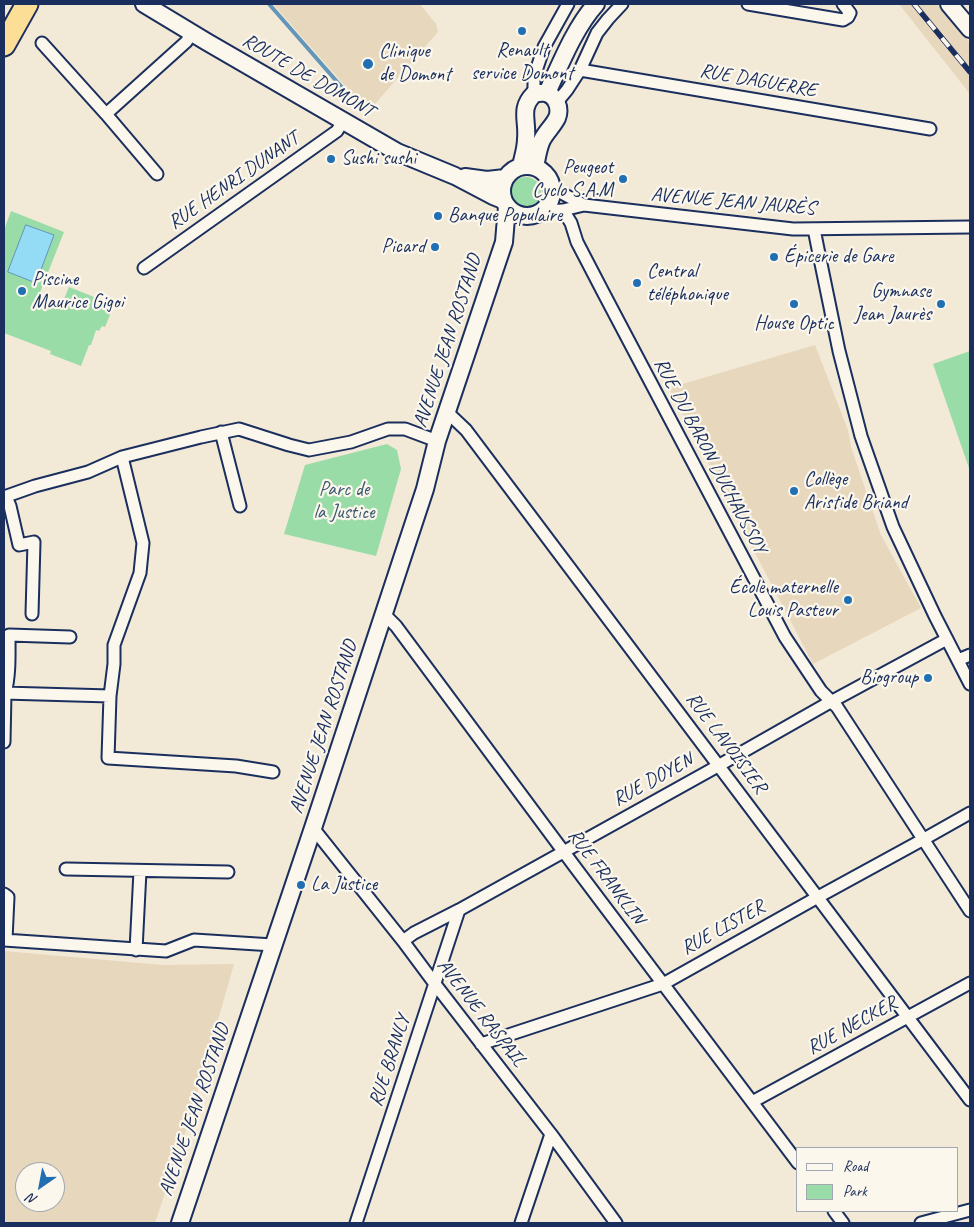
<!DOCTYPE html>
<meta charset="utf-8">
<style>
body{margin:0}
#map{position:relative;width:974px;height:1227px;overflow:hidden;background:#f2e9d7;font-family:Caveat,sans-serif}
canvas{display:block}
.frame{position:absolute;inset:0;border:5px solid #1b2f5e;pointer-events:none}
.legend{position:absolute;left:796px;top:1147px;width:162px;height:65px;box-sizing:border-box;background:#fbf7ec;border:1px solid #a1a7b3;margin:0;padding:6px 9px;list-style:none;font-size:15px;color:#1b2f5e}
.legend li{display:flex;align-items:center;gap:10px;height:25px}
.legend b{width:25px;border:1px solid #a1a7b3}
.north{position:absolute;left:15px;top:1162px;width:50px;height:50px;box-sizing:border-box;background:#fbf7ec;border:1px solid #a1a7b3;border-radius:50%;rotate:213deg;font-size:14px;font-weight:700;line-height:20px;text-align:center;color:#1b2f5e}
.north::after{content:'';display:block;margin:auto;width:18px;height:22px;background:#1f6fb2;clip-path:polygon(50% 0,100% 100%,50% 72%,0 100%)}
</style>
<div id="map">
<canvas width="974" height="1227"></canvas>
<div class="frame"></div>
<ul class="legend">
<li><b style="height:6px;background:#fbf7ec"></b>Road</li>
<li><b style="height:14px;background:#99dca7"></b>Park</li>
</ul>
<div class="north">N</div>
</div>
<script>
const ctx = document.querySelector('canvas').getContext('2d');
ctx.lineJoin = 'round';
function paint(path, color) {
  ctx.fillStyle = color;
  ctx.fill(path, 'evenodd');
}
function strokePath(path, color, width, dash) {
  ctx.strokeStyle = color;
  ctx.lineWidth = width;
  ctx.lineCap = dash ? 'butt' : 'round';
  ctx.setLineDash(dash || []);
  ctx.stroke(path);
}
function drawText(font, color, halo, rows, align = 'center') {
  ctx.font = font + ' Caveat,sans-serif';
  ctx.lineWidth = 4.5;
  ctx.setLineDash([]);
  ctx.textBaseline = 'middle';
  ctx.strokeStyle = halo;
  ctx.fillStyle = color;
  for (const [text, x, y, turn = 0] of rows) {
    ctx.save();
    ctx.translate(x, y);
    ctx.rotate((+turn || 0) * Math.PI / 180);
    ctx.textAlign = isNaN(turn) ? turn : align;
    if (halo) ctx.strokeText(text, 0, 0);
    ctx.fillText(text, 0, 0);
    ctx.restore();
  }
}
const built = new Path2D(`
 M273,4H420L436,24L438,32L368,112Z
 M899,4H937L970,43V94Z
 M815,345L848,430L851,447L881,535L921,608L813,664L669,388Z
 M4,951L163,965L234,964L189,1122L155,1223H4ZM25,1172H55V1202H25Z`);
const green = new Path2D(`
 M511 192a15 15 0 1 1 30 0a15 15 0 1 1-30 0Z
 M11,211L64,232L39,295L62,304L69,287L114,305L105,327L102,326L99,331L96,330L91,345H89L81,366L50,354L51,351L4,333V230Z
 M970,351V471L933,364Z
 M387,444L397,450L401,469L376,556L284,534L305,465Z`);
const water = new Path2D(`
 M26,225L54,235L36,283L8,272Z`);
const stream = new Path2D(`
 M269,4L346,92`);
const street = new Path2D(`
 M748,4L843,20L848,17L850,13L843,4
 M42,43L106,114L157,174
 M580,70L930,129
 M534,94V77L544,47L568,4
 M557,102L567,90L580,70L597,33L608,19L622,4
 M106,114L186,42L192,33
 M552,188L584,205L793,229L970,227
 M563,210L571,223L577,242L603,292L785,637L821,691L837,707L970,911
 M542,211L563,210L584,205
 M814,229L818,249L839,351L861,436L893,527L935,616L970,684
 M144,268L337,131L343,121
 M447,412L466,430L970,1100
 M221,432L240,506
 M122,457L143,543L140,573L114,645V664L110,696L108,758L236,766L273,772
 M4,497L35,486L88,472L122,457L201,437L239,429L289,445L309,450L351,442L388,429H405L437,441
 M6,497L10,506L19,545L34,542L32,614
 M384,614L396,626L575,867L798,1163
 M958,660L970,655
 M4,693L110,696
 M4,742L5,693C10,675 9,654 9,635L70,637
 M313,828L403,941L435,984L551,1134L616,1223
 M66,869L228,872
 M4,894L8,897L6,940
 M4,940L166,951L194,940L273,945
 M403,941L414,933L459,910L709,771L825,705L947,639
 M136,950L140,871
 M481,1044L663,984L818,897L924,839L970,813
 M752,1102L970,983
 M834,1211L843,1223
 M356,1223L459,910
 M521,1223L551,1134
 M921,1223L970,1210`);
const secondary = new Path2D(`
 M144,4L207,42L397,152L455,176L493,196L503,200
 M949,4L970,29
 M547,93C560,65 575,27 596,4
 M502 191a25 25 0 1 1 50 0a25 25 0 1 1-50 0Z
 M521,166C523,157 526,148 526,139C528,120 519,109 534,94C538,93 541,92 545,93C556,95 561,108 557,118C553,126 546,132 542,140C538,148 537,158 535,167
 M465,177L487,180L505,178
 M180,1223L313,828L425,489L437,441L504,242L507,206`);
const highway = new Path2D(`
 M4,45L27,4`);
const rail = new Path2D(`
 M914,4L970,72`);
const markers = [
 [522,31,5,"#1f6fb2"],
 [368,64,6,"#1f6fb2"],
 [331,159,5,"#1f6fb2"],
 [623,179,5,"#1f6fb2"],
 [438,216,5,"#1f6fb2"],
 [435,247,5,"#1f6fb2"],
 [774,257,5,"#1f6fb2"],
 [637,283,5,"#1f6fb2"],
 [22,291,5,"#1f6fb2"],
 [794,304,5,"#1f6fb2"],
 [941,304,5,"#1f6fb2"],
 [794,491,5,"#1f6fb2"],
 [848,600,5,"#1f6fb2"],
 [928,678,5,"#1f6fb2"],
 [301,885,5,"#1f6fb2"]
];
const poiNames = [
 ["Renault",522,51,"center"],
 ["service Domont",522,74,"center"],
 ["Clinique",379,52],
 ["de Domont",379,75],
 ["Sushi sushi",341,159],
 ["Peugeot",613,168,"right"],
 ["Cyclo S.A.M",613,191,"right"],
 ["Banque Populaire",448,216],
 ["Picard",425,247,"right"],
 ["Épicerie de Gare",784,257],
 ["Central",647,272],
 ["téléphonique",647,295],
 ["Piscine",32,280],
 ["Maurice Gigoi",32,303],
 ["Gymnase",931,292,"right"],
 ["Jean Jaurès",931,315,"right"],
 ["House Optic",794,324,"center"],
 ["Collège",804,480],
 ["Aristide Briand",804,503],
 ["École maternelle",838,588,"right"],
 ["Louis Pasteur",838,611,"right"],
 ["Biogroup",918,678,"right"],
 ["La Justice",311,885]
];
const streetNames = [
 ["ROUTE DE DOMONT",308,76,30],
 ["RUE DAGUERRE",758,81,10],
 ["RUE HENRI DUNANT",234,181,-35],
 ["AVENUE JEAN JAURÈS",733,202,5],
 ["AVENUE JEAN ROSTAND",448,341,-72],
 ["RUE DU BARON DUCHAUSSOY",710,456,62],
 ["AVENUE JEAN ROSTAND",324,727,-72],
 ["RUE LAVOISIER",726,743,53],
 ["RUE DOYEN",653,780,-29],
 ["RUE FRANKLIN",606,877,53],
 ["RUE LISTER",723,928,-29],
 ["AVENUE RASPAIL",481,1013,52],
 ["RUE NECKER",852,1026,-29],
 ["RUE BRANLY",390,1061,-72],
 ["AVENUE JEAN ROSTAND",195,1110,-71]
];
const parkNames = [
 ["Parc de",344,490],
 ["la Justice",344,513]
];
paint(built, '#e7d8bd');
paint(green, '#99dca7');
paint(water, '#94dbf6');
strokePath(water, '#6496b9', 1);
strokePath(stream, '#6496b9', 4);
strokePath(street, '#1b2f5e', 15);
strokePath(secondary, '#1b2f5e', 20);
strokePath(highway, '#1b2f5e', 25);
strokePath(street, '#fbf7ec', 11);
strokePath(secondary, '#fbf7ec', 16);
strokePath(highway, '#fdde96', 21);
strokePath(rail, '#1b2f5e', 5.5);
strokePath(rail, '#fbf7ec', 4, [11]);
for (const [x, y, r, color] of markers) {
  const dot = new Path2D();
  dot.arc(x, y, r, 0, 2 * Math.PI);
  ctx.fillStyle = color;
  ctx.fill(dot);
  strokePath(dot, '#fbf7ec', 2);
}
drawText('20px', '#1b2f5e', '#fbf7ec', poiNames, 'left');
drawText('20px', '#1b2f5e', '#fbf7ec', streetNames);
drawText('20px', '#3a5a70', '#fbf7ec', parkNames);
</script>
